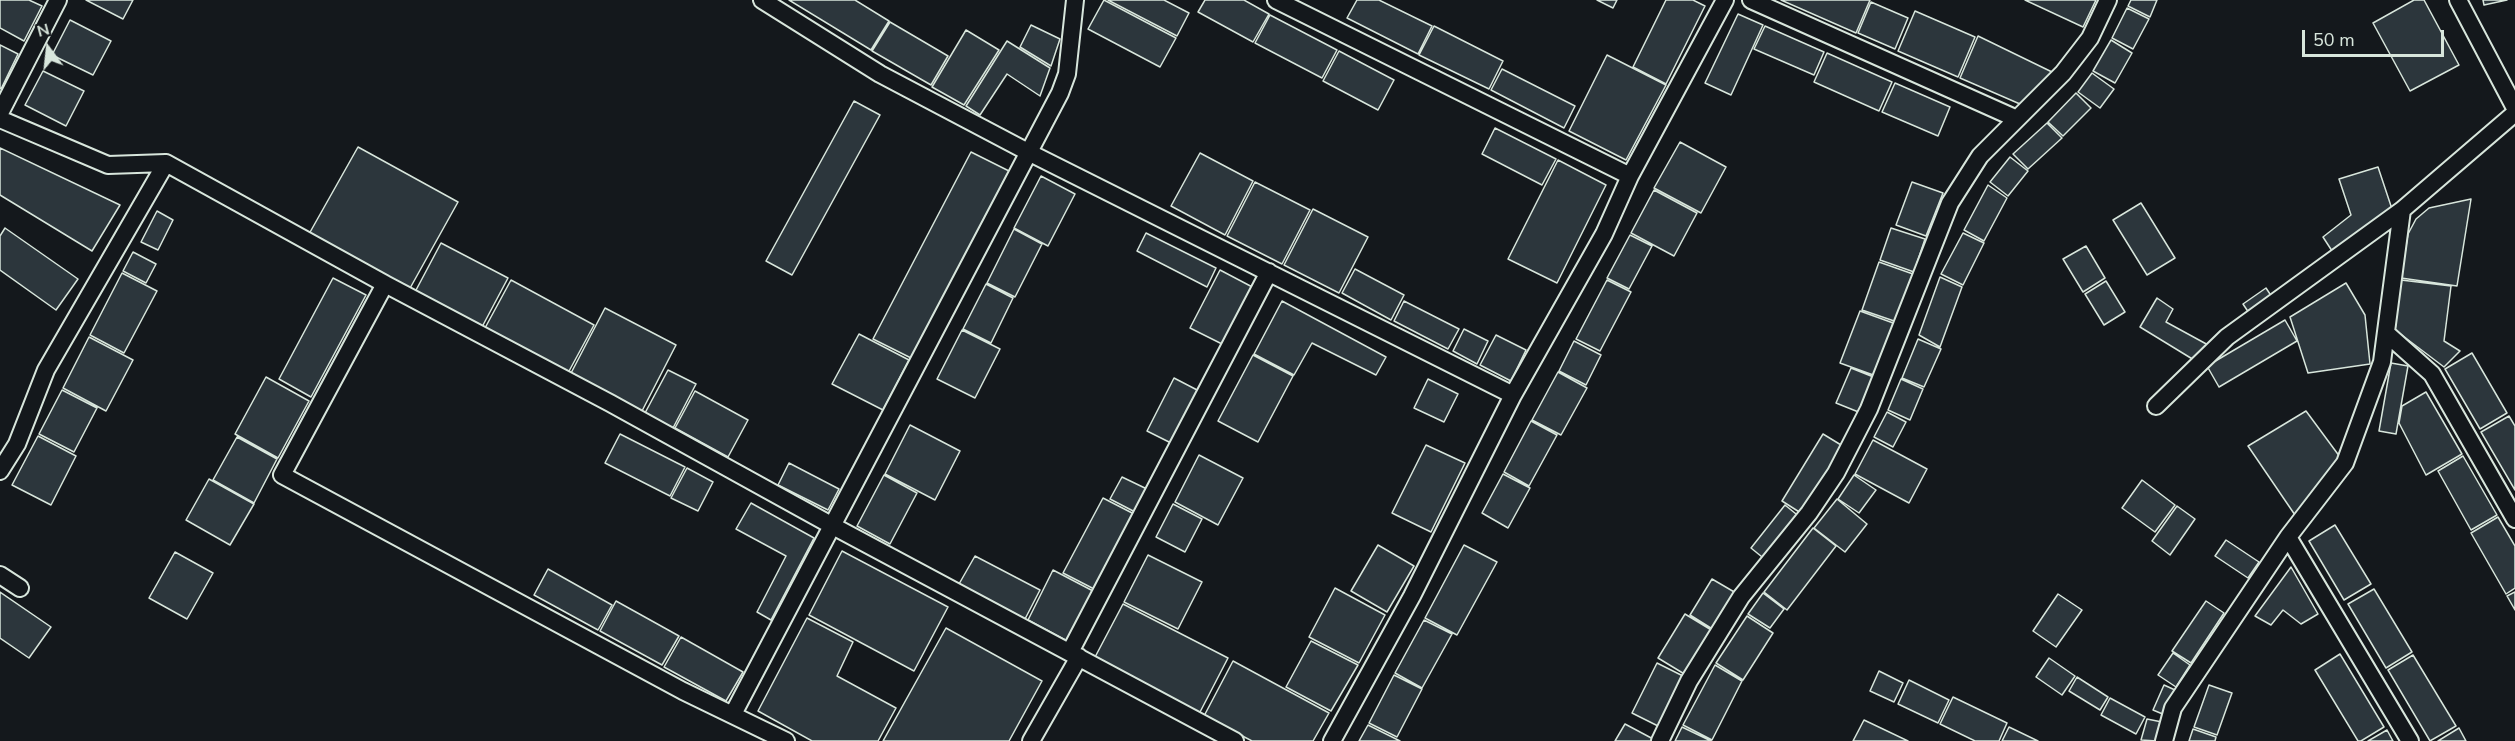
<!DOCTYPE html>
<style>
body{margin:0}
#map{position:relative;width:2515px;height:741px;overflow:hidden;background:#14181c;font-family:"Nunito Sans",sans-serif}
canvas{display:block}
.north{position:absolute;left:18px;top:18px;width:60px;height:60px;-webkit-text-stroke:4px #14181c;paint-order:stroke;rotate:345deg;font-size:16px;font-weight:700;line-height:24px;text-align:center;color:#d8e6dc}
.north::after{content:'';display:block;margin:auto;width:21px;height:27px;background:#d8e6dc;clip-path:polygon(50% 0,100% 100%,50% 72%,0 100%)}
.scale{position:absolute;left:2302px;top:30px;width:142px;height:27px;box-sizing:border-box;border:3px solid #d8e6dc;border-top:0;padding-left:8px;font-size:18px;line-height:21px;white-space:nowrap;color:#d8e6dc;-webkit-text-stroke:4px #14181c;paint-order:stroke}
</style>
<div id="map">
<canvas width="2515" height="741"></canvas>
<div class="north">N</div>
<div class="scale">50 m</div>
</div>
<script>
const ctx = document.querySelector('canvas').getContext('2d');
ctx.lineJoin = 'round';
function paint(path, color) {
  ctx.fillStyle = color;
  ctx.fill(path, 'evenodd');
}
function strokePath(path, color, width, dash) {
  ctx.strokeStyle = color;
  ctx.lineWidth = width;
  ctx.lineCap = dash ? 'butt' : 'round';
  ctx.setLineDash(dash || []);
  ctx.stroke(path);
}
const building = new Path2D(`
 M0,0H29L42,6L24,41L0,28Z
 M86,0H133L123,19Z
 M789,0H855L889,21L871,50Z
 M1104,0L1176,38L1160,67L1088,29Z
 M1108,0H1164L1189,13L1177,36Z
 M1205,0H1244L1269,14L1253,42L1198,12Z
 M1357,0H1379L1432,26L1418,54L1347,18Z
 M1597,0H1617L1613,8Z
 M1666,0H1693L1705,6L1666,84L1633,67Z
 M1781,0H1870L1856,33Z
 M2025,0H2096L2083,27Z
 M2131,0H2157L2150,17L2128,6Z
 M2414,0H2424L2459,65L2410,91L2373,23Z
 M2483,0H2507L2484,5Z
 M1871,2L1908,18L1895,49L1858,33Z
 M2127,8L2149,19L2133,49L2112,38Z
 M1915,11L1975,37L1958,77L1898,51Z
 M1738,14L1763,25L1731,95L1705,83Z
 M1270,15L1337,50L1322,78L1255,43Z
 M70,20L111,41L93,75L52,55Z
 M890,22L948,56L931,85L872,51Z
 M1031,25L1060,39L1051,66L1020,47Z
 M1434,26L1503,61L1489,89L1419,55Z
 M1765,26L1824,52L1814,75L1754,49Z
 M966,30L999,50L964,105L932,87Z
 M1978,36L2052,72L2020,104L1960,78Z
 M2111,40L2132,53L2115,83L2093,71Z
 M1007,41L1050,68L1040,96L1007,74L980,115L966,106Z
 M0,45L18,54L1,89L0,88Z
 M1339,51L1394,80L1378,110L1323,81Z
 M1827,53L1892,82L1879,111L1814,82Z
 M1607,55L1666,85L1626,160L1569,131Z
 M1502,69L1575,106L1564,128L1491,90Z
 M43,71L84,91L66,126L25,105Z
 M2092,73L2114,89L2100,108L2078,92Z
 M1895,83L1950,107L1938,136L1882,112Z
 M2076,93L2091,108L2063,136L2048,122Z
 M854,101L880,115L792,275L766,261Z
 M2047,123L2062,138L2028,169L2013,154Z
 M1495,128L1556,159L1542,185L1482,154Z
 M1680,142L1726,167L1701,213L1654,188Z
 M358,147L458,202L409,290L309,234Z
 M0,148L120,205L92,251L0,195Z
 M971,152L1009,171L911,358L873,339Z
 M1200,153L1253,181L1225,235L1171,206Z
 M2010,157L2028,171L2008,196L1990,182Z
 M1558,160L1606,185L1557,283L1508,259Z
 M2378,167L2393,212L2334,254L2323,237L2351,215L2339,179Z
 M1041,176L1075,194L1048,246L1014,228Z
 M1255,182L1310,210L1282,264L1227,236Z
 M1912,182L1943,193L1926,236L1896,225Z
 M1988,185L2007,198L1984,241L1964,230Z
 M1654,190L1697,213L1674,256L1631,233Z
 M2471,199L2457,286L2401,278L2408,234L2416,219L2429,208Z
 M2141,203L2175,258L2147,275L2113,220Z
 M1313,209L1368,237L1339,293L1284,265Z
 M157,211L173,220L158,250L141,242Z
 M5,228L78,279L56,310L0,270V236Z
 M1891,228L1925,239L1914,272L1880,260Z
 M1014,229L1042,244L1015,297L987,283Z
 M1146,233L1216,268L1207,287L1137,251Z
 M1963,233L1984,243L1963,285L1941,274Z
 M1630,235L1652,246L1629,289L1607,278Z
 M441,243L508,278L482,327L415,292Z
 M2086,246L2105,278L2083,292L2063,259Z
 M133,252L156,264L146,283L123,271Z
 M1879,262L1913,274L1897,322L1862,310Z
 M1355,269L1404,295L1391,320L1342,293Z
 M1220,270L1258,290L1228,347L1190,328Z
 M122,273L157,291L124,353L90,335Z
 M1940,277L1962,287L1940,347L1919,335Z
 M333,278L366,295L311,397L279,379Z
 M511,280L594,325L568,373L485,328Z
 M1607,280L1631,292L1600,351L1576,339Z
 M2401,280L2451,286L2444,341L2460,351L2444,367L2395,330Z
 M2106,281L2125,312L2104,325L2085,294Z
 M2346,283L2365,315L2370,364L2308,373L2290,317Z
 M986,284L1013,298L991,343L963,329Z
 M2266,288L2274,300L2251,316L2243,304Z
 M2157,298L2173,309L2166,322L2210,346L2194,360L2140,327Z
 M1282,301L1386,357L1376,375L1312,343L1294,375L1254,354Z
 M1404,301L1459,329L1448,349L1394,321Z
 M605,308L676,345L642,411L570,375Z
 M1860,311L1896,324L1876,376L1840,363Z
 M2285,320L2297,341L2219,387L2207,366Z
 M1464,329L1488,341L1477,364L1453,351Z
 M962,330L1000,349L975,398L937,379Z
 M859,334L909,360L883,410L832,384Z
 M1496,335L1526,350L1511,381L1480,365Z
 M89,337L133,360L106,411L63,388Z
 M1918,339L1941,349L1924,387L1902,378Z
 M1574,341L1601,355L1586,385L1559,371Z
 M2472,353L2507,413L2480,429L2445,369Z
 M1253,355L1293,376L1258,442L1218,421Z
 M2391,363L2408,366L2396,434L2379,431Z
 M1851,368L1876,378L1861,413L1836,403Z
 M668,370L696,384L673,428L645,413Z
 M1558,372L1587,388L1561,435L1532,420Z
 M266,377L309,401L278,458L235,434Z
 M1174,378L1201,392L1173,444L1147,431Z
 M1428,379L1458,394L1444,422L1414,408Z
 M1901,379L1923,389L1910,420L1888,410Z
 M62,390L97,408L74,452L39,434Z
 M695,391L748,420L728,457L675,428Z
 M2426,392L2462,454L2426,475L2399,423L2402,406Z
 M2306,411L2340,457L2295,515L2248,446Z
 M1887,412L1906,422L1893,447L1874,437Z
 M2509,416L2515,426V490L2481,432Z
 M1531,421L1557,435L1529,486L1504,472Z
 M910,425L960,451L935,500L885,474Z
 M620,434L685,467L670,496L605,463Z
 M1823,434L1846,448L1804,515L1782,501Z
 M38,436L76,456L51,505L12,485Z
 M237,437L277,459L254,503L213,480Z
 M1873,440L1927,469L1909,503L1855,474Z
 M1426,445L1465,463L1431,532L1392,513Z
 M1199,455L1243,478L1218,525L1175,502Z
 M2463,456L2497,515L2471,530L2438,471Z
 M789,463L839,489L828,510L778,485Z
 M687,468L713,482L698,511L671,498Z
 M1503,474L1530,488L1508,528L1482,513Z
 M884,475L917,493L890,544L857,526Z
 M1854,475L1876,490L1859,513L1838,499Z
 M1122,477L1149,490L1137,513L1110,499Z
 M209,479L254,504L230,545L186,520Z
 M2142,480L2175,505L2155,532L2122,508Z
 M1103,498L1136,515L1096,590L1063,573Z
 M1837,499L1867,524L1845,552L1814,528Z
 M751,503L814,538L771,620L757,612L786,556L736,529Z
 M1173,504L1202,519L1185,552L1156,537Z
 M1785,505L1801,518L1767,561L1751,548Z
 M2177,506L2195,519L2170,555L2152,541Z
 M2498,517L2515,546V588L2506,594L2471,533Z
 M2335,525L2371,584L2344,600L2309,541Z
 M1813,528L1836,546L1787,610L1764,592Z
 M2226,540L2259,562L2248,578L2215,556Z
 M1378,545L1414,566L1387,612L1351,591Z
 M1464,545L1497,562L1457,635L1425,618Z
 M842,551L948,607L914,671L809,615Z
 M175,552L213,573L187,619L149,598Z
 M1148,555L1202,582L1178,629L1124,602Z
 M975,556L1040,590L1025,619L959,584Z
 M2291,567L2318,614L2301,624L2283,610L2271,625L2255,616Z
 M548,569L612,605L598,630L534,595Z
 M1053,570L1095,592L1069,642L1028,620Z
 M1712,579L1736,593L1714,630L1690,615Z
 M1335,588L1385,615L1359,663L1309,637Z
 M2374,589L2412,652L2386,668L2348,604Z
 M0,592L51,627L29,658L0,638Z
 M2515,592V610L2507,596Z
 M1763,593L1784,609L1770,628L1748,614Z
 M2058,594L2082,610L2056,647L2033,631Z
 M616,601L679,636L662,665L600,631Z
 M2206,601L2224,613L2191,663L2172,651Z
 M1123,604L1228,658L1199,714L1094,659Z
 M1685,614L1713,631L1686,675L1658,658Z
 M1747,616L1773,633L1743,680L1716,663Z
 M807,618L853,642L837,676L896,708L878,741H812L758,711Z
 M1424,620L1452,634L1422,688L1395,673Z
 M946,628L1042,681L1009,741H883Z
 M681,637L743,672L726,701L664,667Z
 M1311,641L1358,665L1331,711L1286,687Z
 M2173,653L2190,665L2176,687L2158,675Z
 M2340,654L2384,727L2361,741H2358L2315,670Z
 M2413,655L2456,726L2430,741L2388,670Z
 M2049,658L2075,676L2062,695L2036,677Z
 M1233,661L1329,713L1313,741H1252L1204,716Z
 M1657,663L1685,677L1660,727L1632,713Z
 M1715,665L1742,681L1712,740L1683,725Z
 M1879,671L1903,683L1894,702L1870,691Z
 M1394,675L1422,689L1397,737L1369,723Z
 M2077,677L2108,697L2100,710L2069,691Z
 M1909,680L1949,700L1938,723L1898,704Z
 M2164,685L2175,690L2165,715L2153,710Z
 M2209,685L2232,693L2217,735L2194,727Z
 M1953,697L2007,723L1999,741H1975L1940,724Z
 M2110,698L2145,717L2136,734L2101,715Z
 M2147,719L2162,722L2157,741L2141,740Z
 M1864,720L1908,741H1853Z
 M1625,724L1655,740L1654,741H1615Z
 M1368,725L1400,741H1359Z
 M1682,727L1711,741H1675Z
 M2009,727L2038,741H2002Z
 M2459,728L2466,741H2438Z
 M2193,729L2216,737L2215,741H2189Z
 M2387,730L2393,741H2368Z`);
const street = new Path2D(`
 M762,0L880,74L1028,152L1513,395
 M1276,0L1630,176
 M1751,0L2017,119
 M2458,0L2515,108
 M0,113L58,0
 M0,119L108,165L166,163
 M385,284L610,403L831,525L1235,741
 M2386,333L2432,374L2515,519
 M2156,406L2227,337L2402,210L2515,113
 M0,471L17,444L46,370L166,163L385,284L282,475L683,691L786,741
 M2288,537L2410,741
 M0,575L20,588
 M1070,652L1269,272
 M733,714L1060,93L1067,74L1075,0
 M1031,741L1079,657
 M1332,741L1412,596L1513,395L1604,234L1630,176L1725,0
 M1660,741L1689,681L1741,597L1809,513L1836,473L1869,409L1950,203L1980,156L2063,73L2090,38L2108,0
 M2164,741L2173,708L2288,537L2345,463L2382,362L2402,210`);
paint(building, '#2c363c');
strokePath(building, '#d8e6dc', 1.5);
strokePath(street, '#d8e6dc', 20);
strokePath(street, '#14181c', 16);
</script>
